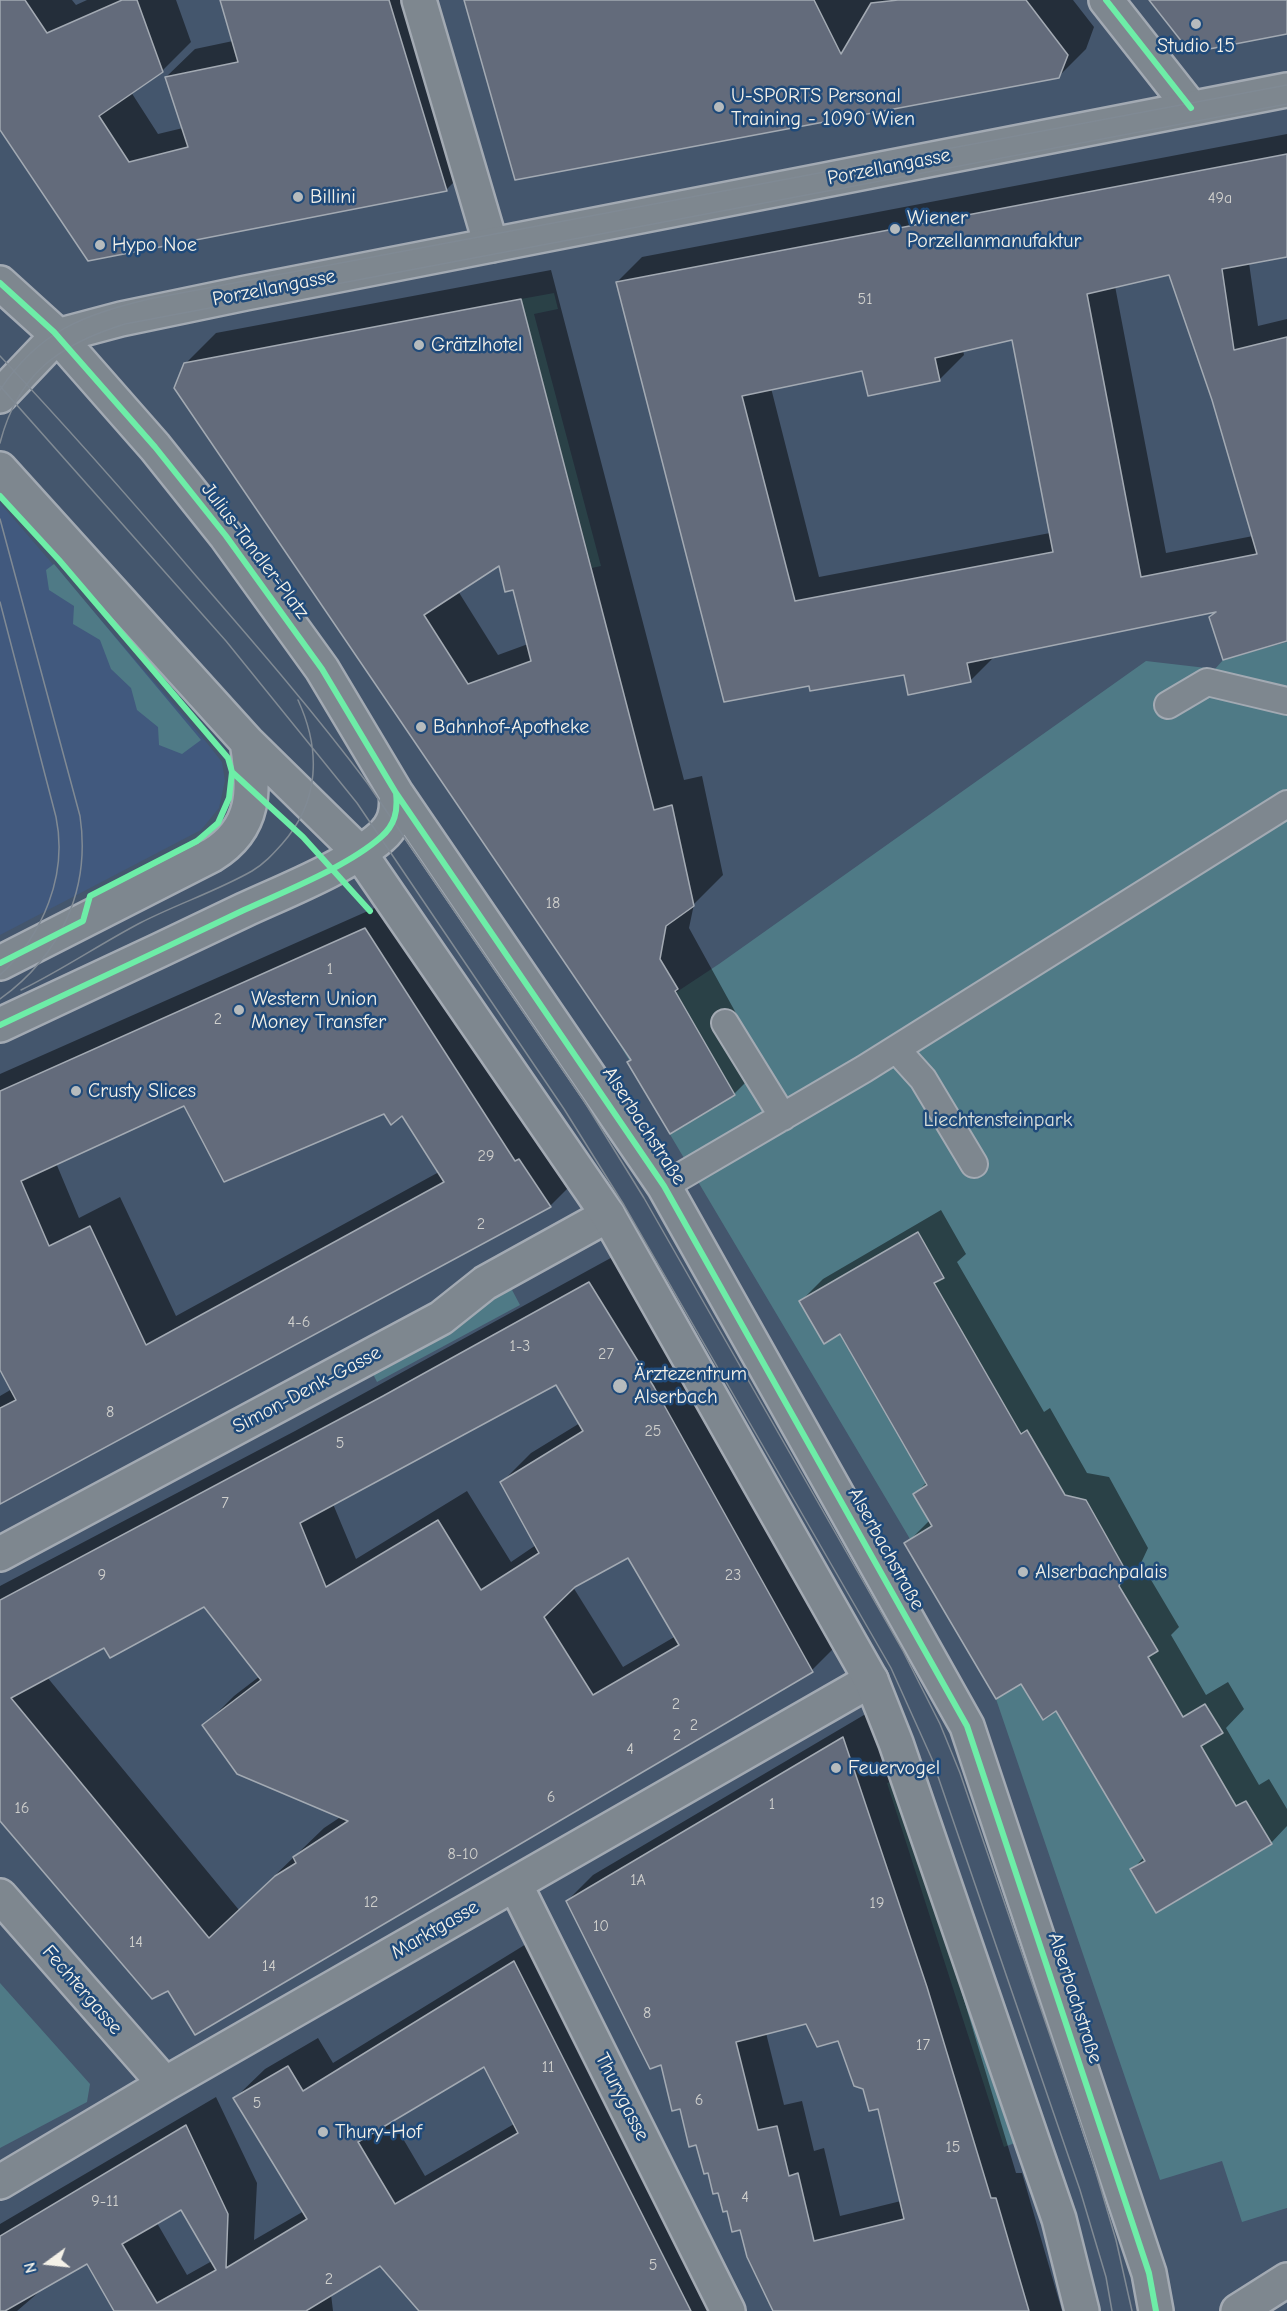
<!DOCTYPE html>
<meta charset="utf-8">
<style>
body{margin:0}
#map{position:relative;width:1287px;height:2311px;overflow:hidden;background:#44566d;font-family:"Comic Neue",sans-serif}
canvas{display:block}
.north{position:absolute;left:18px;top:2233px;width:60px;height:60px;-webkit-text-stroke:4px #1f4a7a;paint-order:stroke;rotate:255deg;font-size:16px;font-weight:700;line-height:24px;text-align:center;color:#f4f1e8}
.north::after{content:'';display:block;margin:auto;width:21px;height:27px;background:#f4f1e8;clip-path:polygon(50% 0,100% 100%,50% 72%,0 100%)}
</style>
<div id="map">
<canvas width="1287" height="2311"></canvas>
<div class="north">N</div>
</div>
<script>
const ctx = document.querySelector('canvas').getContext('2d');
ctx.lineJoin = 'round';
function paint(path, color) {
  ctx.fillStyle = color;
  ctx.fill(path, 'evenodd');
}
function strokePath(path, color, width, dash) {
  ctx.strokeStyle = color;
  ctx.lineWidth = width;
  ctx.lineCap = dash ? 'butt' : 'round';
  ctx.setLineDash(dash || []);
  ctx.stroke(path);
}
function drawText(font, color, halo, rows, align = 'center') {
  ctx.font = font + ' "Comic Neue",sans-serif';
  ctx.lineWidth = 5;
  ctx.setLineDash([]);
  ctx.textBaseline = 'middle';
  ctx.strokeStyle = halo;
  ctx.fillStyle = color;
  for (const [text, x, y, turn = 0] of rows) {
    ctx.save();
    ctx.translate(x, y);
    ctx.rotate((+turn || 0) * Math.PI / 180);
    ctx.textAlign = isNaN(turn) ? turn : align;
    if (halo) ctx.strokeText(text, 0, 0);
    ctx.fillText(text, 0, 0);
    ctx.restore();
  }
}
const built = new Path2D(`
 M0,503L207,743L222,762L225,781L219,808L201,830L0,935Z`);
const green = new Path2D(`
 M554,293L558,309L534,314L601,566L592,568L521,299Z
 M54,564L201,740L182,754L159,745L158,727L137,710L131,688L111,669L100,640L73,624L74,606L49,590L46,570Z
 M1287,642V2208L1242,2222L1222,2161L1160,2180L996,1699L904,1543L910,1539L627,1062L629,1060L613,1034L719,964L1146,661L1215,669L1223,660Z
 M511,1288L520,1305L377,1382L372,1372Z
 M897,1780L1015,2143L1004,2147L887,1783Z
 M0,1983L90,2084L87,2102L0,2148Z`);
const shadow = new Path2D(`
 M0,0H72L76,5L87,0H176L191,42L162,71L131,92L158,134L183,128L166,77L195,49L233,41L221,0H426L475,161L446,190L88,260L0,126Z
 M464,0H1073L1094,27L1086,49L1058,77L516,178Z
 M1287,134V256L1249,263L1258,326L1287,319V639L1210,617L1218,610L995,656L970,681L905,674L812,689L617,282L642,257ZM1170,274L1213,400L1253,536L1166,553L1115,286ZM1013,338L1050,533L819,577L771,388L863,370L939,380L964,355L963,350Z
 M551,270L684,780L702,776L723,875L694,904L689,928L764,1064L734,1094L632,1059L185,364L216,333ZM500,563L514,588L528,644L498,655L458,591Z
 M395,899L580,1176L550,1206L0,1501V1396L12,1389L0,1367V1074ZM185,1105L403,1114L439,1172L176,1316L120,1197L79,1218L56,1163Z
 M941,1210L966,1254L957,1262L1044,1412L1050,1408L1087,1473L1109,1477L1148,1548L1141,1563L1179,1627L1171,1635L1206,1695L1228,1682L1244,1709L1226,1728L1259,1785L1269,1779L1287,1809V1826L1271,1843L1132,1870L1144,1857L1057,1709L1022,1682L906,1544L929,1521L915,1494L927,1482L841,1332L801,1301L823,1279Z
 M618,1254L841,1641L812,1670L168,1989L0,1820V1586L295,1431ZM557,1382L580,1423L531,1453L502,1482L536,1545L511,1562L467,1491L356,1559L333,1504ZM628,1556L676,1636L623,1667L573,1587ZM205,1605L260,1676L234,1696L204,1726L342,1816L324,1828L239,1910L47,1677L104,1646Z
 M869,1712L952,1960L1016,2173H1022L1062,2311H775L741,2228L728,2209L709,2171L662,2063L567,1901L593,1875ZM807,2022L839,2039L865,2088L879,2107L901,2201L840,2216L824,2148L814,2151L802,2101L784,2105L766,2033Z
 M544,1933L735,2311H421L380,2265L331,2294L333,2311H116L88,2262L46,2286L17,2311H0V2224L216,2097L257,2183L254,2240L304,2211L235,2098L265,2069L318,2038L333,2063ZM485,2065L514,2124L425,2176L392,2120ZM182,2208L212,2261L187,2275L157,2223Z`);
const building = new Path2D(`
 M0,0H25L47,33L122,0H137L163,72L99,116L129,162L188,147L165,77L238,62L220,0H389L447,191L88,261L0,130Z
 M464,0H814L841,54L871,3L898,0H1026L1068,55L1059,78L515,180Z
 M1149,0H1287V34L1204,50L1192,49L1182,42Z
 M1287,154V257L1222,269L1234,350L1287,337V641L1223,660L1209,617L1216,612L967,663L971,682L908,695L904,675L810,691L809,686L724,702L616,282ZM1169,275L1212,400L1257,554L1141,577L1087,294ZM1012,340L1053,552L795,601L742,396L862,371L868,396L940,381L935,358Z
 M521,299L654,810L672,805L694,906L666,926L660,959L678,989L675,991L735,1095L670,1134L627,1062L631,1060L174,388L184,363ZM499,566L505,592L513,590L531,661L468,684L424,615Z
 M365,928L515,1161L519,1159L551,1207L0,1504V1408L16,1400L0,1370V1091ZM184,1106L224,1182L384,1114L391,1125L402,1116L444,1182L146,1345L90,1226L49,1246L21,1181Z
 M918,1232L944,1278L934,1283L1021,1434L1027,1430L1065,1495L1086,1500L1126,1571L1119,1586L1158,1651L1148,1657L1183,1717L1205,1704L1223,1733L1201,1746L1236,1806L1246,1801L1272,1844L1156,1913L1130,1869L1145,1861L1056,1711L1043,1720L1021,1684L996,1699L904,1543L932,1526L913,1494L927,1485L840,1334L824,1344L799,1301Z
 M589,1282L654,1387L813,1672L195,2035L168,1991L152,1999L0,1821V1600L383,1396ZM556,1385L583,1431L500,1482L539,1553L481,1590L438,1520L326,1587L300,1523ZM628,1558L679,1645L593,1695L544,1617L575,1587ZM204,1607L261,1680L202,1725L237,1774L348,1821L293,1857L296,1863L275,1876L209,1938L11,1698L104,1648L110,1658Z
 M843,1737L927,1987L991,2198H996L1029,2311H773L747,2257L740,2230L732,2232L727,2211L723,2212L718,2193L713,2194L708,2173L704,2174L696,2145L689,2147L680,2109L672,2111L661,2065L650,2069L566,1901ZM806,2024L817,2047L838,2041L854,2086L863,2089L869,2111L878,2109L904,2219L814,2241L798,2173L789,2176L777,2126L758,2130L736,2042Z
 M514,1961L691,2311H419L380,2266L306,2311H114L87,2264L5,2311H0V2236L186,2125L228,2214L226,2268L307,2219L233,2098L288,2066L303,2091ZM484,2067L518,2133L395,2204L358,2142ZM181,2210L216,2270L157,2303L122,2244Z`);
const lane = new Path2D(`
 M1168,705L1207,682L1287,701
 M725,1023L783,1117
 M896,1049L923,1079L974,1164
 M664,1186L864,1069L1287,804`);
const street = new Path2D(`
 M419,0L491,245
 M1106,0L1191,108
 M0,1554L441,1318L485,1283L608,1215
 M515,1884L728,2311
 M0,1896L165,2084
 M0,2182L165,2084L871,1680`);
const secondary = new Path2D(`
 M0,283L54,332L155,447L226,536L322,669L396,793L664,1186L967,1726L1149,2273L1156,2311
 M57,336L121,319L246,293L1287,90
 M0,396L57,336
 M0,469L247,742L359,852L608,1215L871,1680L896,1743L1059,2219L1082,2311
 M0,963L212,855C256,828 255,789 247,742
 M0,1025C81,987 163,949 244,910C285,891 347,867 381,837C395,825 398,811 396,793
 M1238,2311L1287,2280`);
const tram = new Path2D(`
 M0,356C68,428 133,502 197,577C256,645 314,712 368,784L584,1101L644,1198L903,1651L940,1724L960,1773L1090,2152L1116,2240L1132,2311
 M0,386L226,641L357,803L564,1109L624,1205L891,1668L932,1759L1080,2190L1106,2277L1112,2311
 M0,390C39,331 83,315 149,299L1287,85
 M0,443C18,373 60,344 125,324L1287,104
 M0,519L80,816C91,890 60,956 0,999
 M0,602L56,817C68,875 43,935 0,975
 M21,990C62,970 100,944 140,923C177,904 217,891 252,871C264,864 273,854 282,844C320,801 321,750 298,700`);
const cycleway = new Path2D(`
 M1106,0L1191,108
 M0,283L54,332L155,447L226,536L322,669L396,793L664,1186L967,1726L1149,2273L1156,2311
 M0,496L59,560L210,737L228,758L232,772L229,798L218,823L197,841L90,896L83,921L0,963
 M232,772L303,837L370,911
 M0,1025C81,987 163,949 244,910C285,891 347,867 381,837C395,825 398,811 396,793`);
const markers = [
 [1196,24,6,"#b6bbbd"],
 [719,107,6,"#b6bbbd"],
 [298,197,6,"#b6bbbd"],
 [895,229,6,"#b6bbbd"],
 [100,245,6,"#b6bbbd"],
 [419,345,6,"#b6bbbd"],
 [421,727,6,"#b6bbbd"],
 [239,1010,6,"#b6bbbd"],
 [76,1091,6,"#b6bbbd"],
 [620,1386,8,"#b6bbbd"],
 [1023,1572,6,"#b6bbbd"],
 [836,1768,6,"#b6bbbd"],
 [323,2132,6,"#b6bbbd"]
];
const numberNames = [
 ["49a",1220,198],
 ["51",865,299],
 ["18",553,903],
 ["1",330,969],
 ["2",218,1019],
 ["29",486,1156],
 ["2",481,1224],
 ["4-6",299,1322],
 ["1-3",520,1346],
 ["27",606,1354],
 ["8",110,1412],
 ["25",653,1431],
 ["5",340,1443],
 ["7",225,1503],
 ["9",102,1575],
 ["23",733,1575],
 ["2",676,1704],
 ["2",694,1725],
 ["2",677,1735],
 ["4",630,1749],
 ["6",551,1797],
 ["1",772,1804],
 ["16",22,1808],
 ["8-10",463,1854],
 ["1A",638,1880],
 ["12",371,1902],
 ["19",877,1903],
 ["10",601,1926],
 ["14",136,1942],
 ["14",269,1966],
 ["8",647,2013],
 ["17",923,2045],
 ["11",548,2067],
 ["6",699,2100],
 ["5",257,2103],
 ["15",953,2147],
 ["4",745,2197],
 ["9-11",105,2201],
 ["5",653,2265],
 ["2",329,2279]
];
const poiNames = [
 ["Studio 15",1196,46,"center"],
 ["U-SPORTS Personal",731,96],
 ["Training - 1090 Wien",731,119],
 ["Billini",310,197],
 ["Wiener",907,218],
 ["Porzellanmanufaktur",907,241],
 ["Hypo Noe",112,245],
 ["Grätzlhotel",431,345],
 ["Bahnhof-Apotheke",433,727],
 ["Western Union",251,999],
 ["Money Transfer",251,1022],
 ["Crusty Slices",88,1091],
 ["Ärztezentrum",634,1374],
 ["Alserbach",634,1397],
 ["Alserbachpalais",1035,1572],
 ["Feuervogel",848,1768],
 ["Thury-Hof",335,2132]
];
const streetNames = [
 ["Porzellangasse",889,167,-11],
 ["Porzellangasse",274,288,-11],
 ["Julius-Tandler-Platz",255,551,53],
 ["Alserbachstraße",644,1126,57],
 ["Simon-Denk-Gasse",307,1390,-28],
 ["Alserbachstraße",886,1549,61],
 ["Marktgasse",435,1930,-30],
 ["Fechtergasse",82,1990,49],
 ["Alserbachstraße",1075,1998,72],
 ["Thurygasse",622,2097,63]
];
const parkNames = [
 ["Liechtensteinpark",998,1120]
];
paint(built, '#41597e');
paint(green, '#4f7a86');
paint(shadow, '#0007');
paint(building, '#636b7b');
strokePath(building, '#a3aab3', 1.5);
strokePath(lane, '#a3aab3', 30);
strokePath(street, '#a3aab3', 38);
strokePath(secondary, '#a3aab3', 38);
strokePath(lane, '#7e878f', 26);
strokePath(street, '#7e878f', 33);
strokePath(secondary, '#7e878f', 33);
strokePath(tram, '#808a94', 1.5);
strokePath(cycleway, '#6deda7', 6);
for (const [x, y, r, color] of markers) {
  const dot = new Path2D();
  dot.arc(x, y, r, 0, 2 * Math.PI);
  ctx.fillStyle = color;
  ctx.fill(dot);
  strokePath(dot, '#1f4a7a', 2);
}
drawText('16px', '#d0d0cd', null, numberNames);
drawText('20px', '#f4f1e8', '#1f4a7a', poiNames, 'left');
drawText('20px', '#f4f1e8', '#1f4a7a', streetNames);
drawText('20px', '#dce0da', '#1f4a7a', parkNames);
</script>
